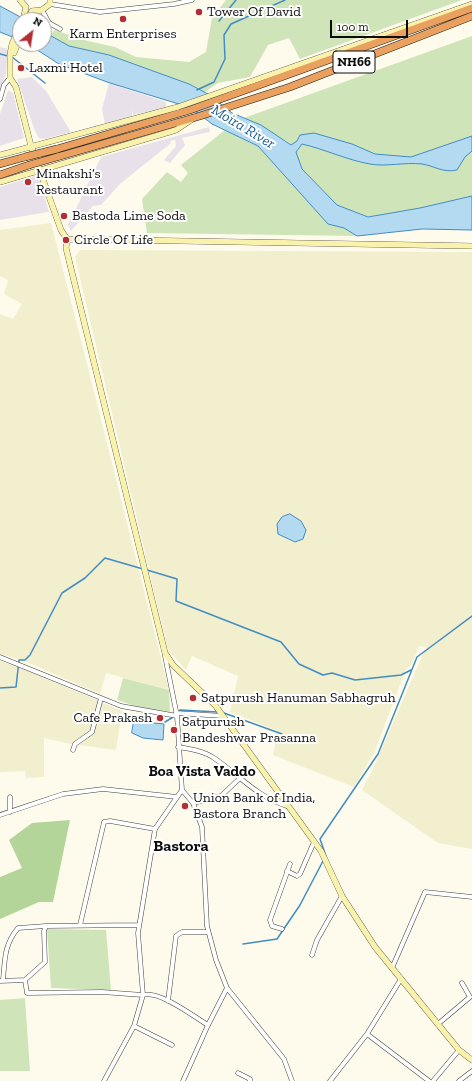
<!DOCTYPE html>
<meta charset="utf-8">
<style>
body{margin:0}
#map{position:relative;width:472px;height:1081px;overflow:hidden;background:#fefbec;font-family:"Zilla Slab",serif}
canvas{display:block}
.north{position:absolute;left:12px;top:12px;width:40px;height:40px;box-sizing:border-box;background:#fff;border:1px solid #9e9e9e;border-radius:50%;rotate:30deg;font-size:11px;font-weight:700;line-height:16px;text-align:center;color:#0c0c0c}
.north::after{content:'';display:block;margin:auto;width:14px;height:18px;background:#b22e32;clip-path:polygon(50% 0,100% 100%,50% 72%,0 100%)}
.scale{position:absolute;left:330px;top:20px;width:78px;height:18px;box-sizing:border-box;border:2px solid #0c0c0c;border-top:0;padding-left:5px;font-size:12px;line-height:14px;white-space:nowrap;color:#0c0c0c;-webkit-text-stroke:3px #fff;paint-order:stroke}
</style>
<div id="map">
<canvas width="472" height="1081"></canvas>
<div class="north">N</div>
<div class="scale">100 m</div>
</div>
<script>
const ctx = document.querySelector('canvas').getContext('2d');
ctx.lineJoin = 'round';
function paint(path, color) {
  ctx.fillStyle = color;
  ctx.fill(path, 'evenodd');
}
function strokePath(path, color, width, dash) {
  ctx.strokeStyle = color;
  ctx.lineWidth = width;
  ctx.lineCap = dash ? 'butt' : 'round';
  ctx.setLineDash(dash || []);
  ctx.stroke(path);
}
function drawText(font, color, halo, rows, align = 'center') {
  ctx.font = font + ' "Zilla Slab",serif';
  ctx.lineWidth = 4;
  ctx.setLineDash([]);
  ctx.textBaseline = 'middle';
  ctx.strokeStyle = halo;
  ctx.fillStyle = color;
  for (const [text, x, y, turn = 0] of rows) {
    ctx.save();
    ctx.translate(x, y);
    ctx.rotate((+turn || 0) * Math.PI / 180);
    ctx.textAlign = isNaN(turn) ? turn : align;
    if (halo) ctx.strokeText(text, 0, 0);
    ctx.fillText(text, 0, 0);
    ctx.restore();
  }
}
const industrial = new Path2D(`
 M0,47L8,49L6,74L0,90Z
 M32,77L46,91L71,132L44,139L39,138L35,131L17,79Z
 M109,83L166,102V108L133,115V108L132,116L105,124L102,109Z
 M8,90L13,93L24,138L0,146V114Z
 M209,127L210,132L182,138L185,145L170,163L164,160L176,146L175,140L170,141L171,143L121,183L101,205L93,206L71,231L68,225L101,157Z
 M38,175L49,212L0,220V187Z`);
const farmland = new Path2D(`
 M51,223L86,360L169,690L106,673L100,694L27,662L0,654V314L13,319L22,304L4,294L8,280L0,276V230Z
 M80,250L472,252V849L438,843L362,790L372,771L426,647L419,646L412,664L406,669L374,753L354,787L273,755L278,731L230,712L238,676L192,656L186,670L168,650L75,257Z
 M0,661L20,667L122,711L116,750L71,744L44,738V777L26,778L25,771L0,772Z`);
const green = new Path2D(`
 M226,0H462L300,59L289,38L268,45L250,77L218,83L205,92L189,84L109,55L69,46L51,36L54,30L88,41L115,47L136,57L189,62L206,52L212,18Z
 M472,36V196L420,208L368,217L337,205L302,169L295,152L288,142L244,118Z
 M225,130L258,146L328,223L344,228L357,236L147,233L142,199L167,172L181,182L188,173L181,165Z
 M123,678L169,690L170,712L138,707L117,700Z
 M47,929L106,930L111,990L51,988Z
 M25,998L30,1071H0V1000Z`);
const forest = new Path2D(`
 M70,820L53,902H39L0,919V877L22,868L9,840L32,823Z`);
const water = new Path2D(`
 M0,6L26,20H20V40L0,32Z
 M44,32L69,46L109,55L189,84L210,95L232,113L261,125L291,145L297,141L300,135L314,133L352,144L375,154L411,157L472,136V151L465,157L457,170C442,173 435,166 422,164C404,162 387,167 370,164C347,160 324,149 302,144L296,152L302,169L337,205L368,217L420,208L472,196V230L422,229L357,236L344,228L328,224L258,146L212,124L198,113L182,105L107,82L59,64L28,44H44Z
 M290,514L301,521L306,530L303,539L295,542L278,534L277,524L282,517Z
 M134,721L164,724L163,740L143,738L132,733Z`);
const stream = new Path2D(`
 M219,21L236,0
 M0,54L8,56
 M12,57L45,83
 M197,90L214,82L225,59L224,35L231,24L285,0
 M147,570L177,579L176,601L281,642L299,664L323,675L332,673L355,680L401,675L411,670
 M0,688L16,687L19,660H25L30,655L62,593L85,578L105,558L143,569
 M179,712L180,710L218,712
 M224,713L282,734
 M165,722L175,716
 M326,856L320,839L378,754L417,657L472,616
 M243,944L277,939L300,905L323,861`);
const street = new Path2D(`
 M50,4L100,12L174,4L192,0
 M42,10L49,23L60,29
 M0,99L4,85L10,78
 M165,656L177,716L182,790L193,803L202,827L207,926L216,960L227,988L284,1059L292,1081
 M0,657L121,706L177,716
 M176,713L223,716
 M178,747C190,749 204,751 214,758C239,775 257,797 287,806
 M73,750L75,744L92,732L101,698
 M10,797V812
 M193,803L221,796L239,779
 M0,815L63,794L103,789L177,797
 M287,871L297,876L300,874L314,842
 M80,925L104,822L110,821L155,829
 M282,929L272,926L270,920L290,864
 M312,955L317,940L342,896
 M392,968L425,892L472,897
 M3,980C5,959 4,945 18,928L46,926
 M25,980L27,993L102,992L143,995C159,990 193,1016 208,1025
 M0,981L25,980L45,962L44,931L46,926L139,925
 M168,1001L176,936L182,932H208
 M438,1024L470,997L462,983
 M134,1026L172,1045
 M367,1034L429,1081
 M238,1073L250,1079V1081
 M104,1081L134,1026L143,995L138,933L155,829L182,790
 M183,1081L208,1025L227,988
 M330,1081L367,1034L401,979
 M433,1081L459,1050
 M459,1081L472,1071`);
const secondary = new Path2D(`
 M20,0L26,7L23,20
 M27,20L32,11L42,10L50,4V0
 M20,26L12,44L10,55V78L16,87L31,146L61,230L67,239L472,246
 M14,53L20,37
 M0,155L178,107L472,4
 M0,182L176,130L191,120
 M67,239L66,248L165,653L173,665L215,705L321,851L342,896L375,947L459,1050L472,1060`);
const highway = new Path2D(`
 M57,149L190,110L472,8
 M57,157L200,116L290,87L472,16
 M0,164L25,157
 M0,175L29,165`);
const highwayBridge = new Path2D(`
 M25,157L57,149
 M29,165L57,157`);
const markers = [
 [199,12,4,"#b22e32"],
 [123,19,4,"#b22e32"],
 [21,68,4,"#b22e32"],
 [28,182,4,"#b22e32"],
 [64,216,4,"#b22e32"],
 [66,240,4,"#b22e32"],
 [193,698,4,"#b22e32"],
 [160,718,4,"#b22e32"],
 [174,730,4,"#b22e32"],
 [185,806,4,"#b22e32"]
];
const shields = [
 [354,62,42]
];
const shieldNames = [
 ["NH66",354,62]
];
const poiNames = [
 ["Tower Of David",207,12],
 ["Karm Enterprises",123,34,"center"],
 ["Laxmi Hotel",29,68],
 ["Minakshi’s",36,174],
 ["Restaurant",36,190],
 ["Bastoda Lime Soda",72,216],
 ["Circle Of Life",74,240],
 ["Satpurush Hanuman Sabhagruh",201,698],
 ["Cafe Prakash",152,718,"right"],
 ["Satpurush",182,722],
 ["Bandeshwar Prasanna",182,738],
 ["Union Bank of India,",193,798],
 ["Bastora Branch",193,814]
];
const waterNames = [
 ["Moira River",243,127,31]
];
const neighbourhoodNames = [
 ["Boa Vista Vaddo",202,772]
];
const quarterNames = [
 ["Bastora",181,846]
];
paint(industrial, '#e9e1ea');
paint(farmland, '#f2efce');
paint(green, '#cfe5b9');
paint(forest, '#b3d599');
paint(water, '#b4daf1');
strokePath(water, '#418dc3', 1);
strokePath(stream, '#418dc3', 1.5);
strokePath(street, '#3f3f3f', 5);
strokePath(secondary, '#2e2e2e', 6);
strokePath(highway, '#1d1d1d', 8);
strokePath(street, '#fff', 4);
strokePath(secondary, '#f9f2ac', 5.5);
strokePath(highway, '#eaa05e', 7);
strokePath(highwayBridge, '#1d1d1d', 8, []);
strokePath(highwayBridge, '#eaa05e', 7);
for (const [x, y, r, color] of markers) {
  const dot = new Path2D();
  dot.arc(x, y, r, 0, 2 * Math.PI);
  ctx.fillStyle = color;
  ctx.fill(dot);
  strokePath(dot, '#fff', 1.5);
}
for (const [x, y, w] of shields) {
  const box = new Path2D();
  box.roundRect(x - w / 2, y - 11, w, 22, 3);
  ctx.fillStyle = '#fff';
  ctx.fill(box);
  strokePath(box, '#0c0c0c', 1);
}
drawText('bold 13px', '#0c0c0c', null, shieldNames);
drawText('14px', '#0c0c0c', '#fff', poiNames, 'left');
drawText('italic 15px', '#1e5f94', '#fff', waterNames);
drawText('bold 15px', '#0c0c0c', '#fff', neighbourhoodNames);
drawText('bold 16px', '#0c0c0c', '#fff', quarterNames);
</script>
